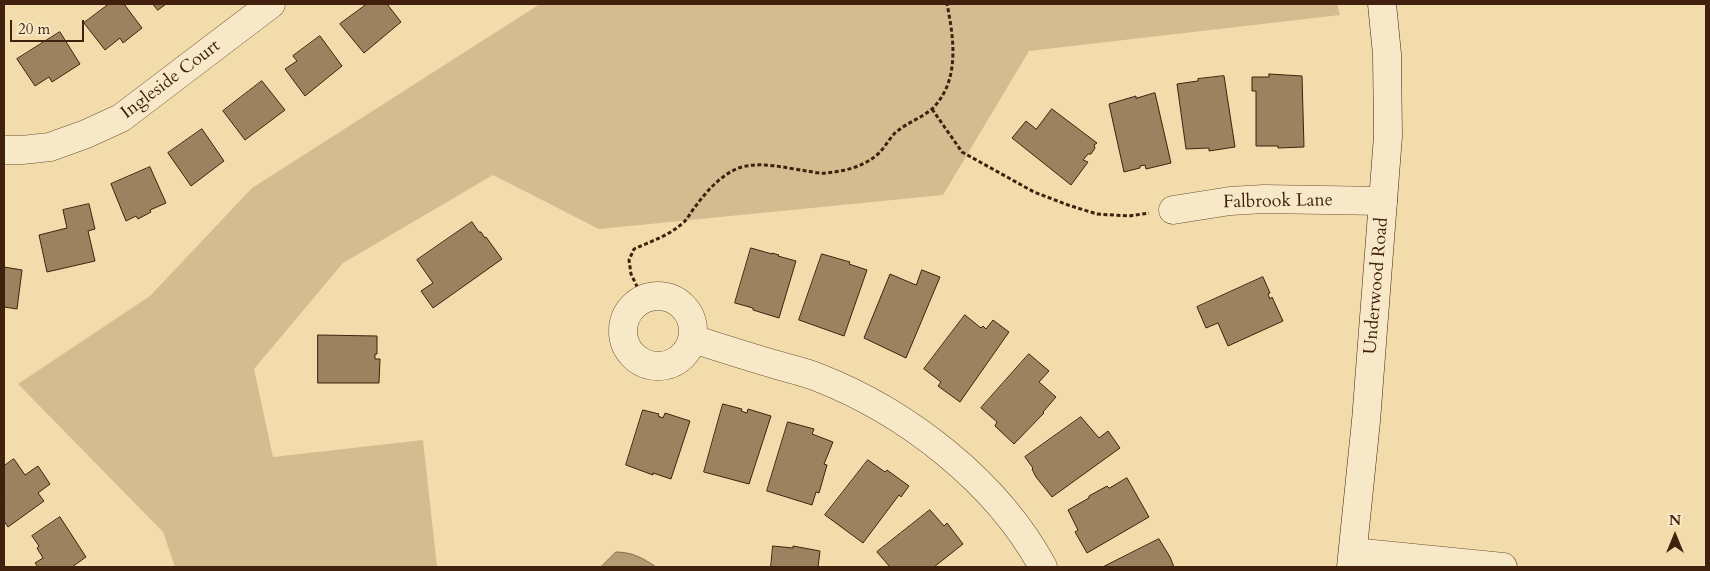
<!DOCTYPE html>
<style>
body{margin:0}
#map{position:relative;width:1710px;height:571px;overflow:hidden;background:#f2dcab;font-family:Cardo,serif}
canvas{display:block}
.frame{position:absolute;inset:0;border:5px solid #41210d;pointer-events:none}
.north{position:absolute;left:1650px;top:511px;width:50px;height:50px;-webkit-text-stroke:4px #f7e8c8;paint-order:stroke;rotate:0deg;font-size:14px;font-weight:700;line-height:20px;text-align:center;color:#41210d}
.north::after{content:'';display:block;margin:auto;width:18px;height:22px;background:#41210d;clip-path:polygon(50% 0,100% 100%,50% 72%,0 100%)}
.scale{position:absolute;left:10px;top:20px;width:74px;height:22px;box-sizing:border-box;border:2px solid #41210d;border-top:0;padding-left:6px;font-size:15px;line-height:18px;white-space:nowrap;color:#41210d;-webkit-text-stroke:4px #f7e8c8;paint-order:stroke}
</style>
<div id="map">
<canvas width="1710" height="571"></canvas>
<div class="frame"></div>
<div class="north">N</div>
<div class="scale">20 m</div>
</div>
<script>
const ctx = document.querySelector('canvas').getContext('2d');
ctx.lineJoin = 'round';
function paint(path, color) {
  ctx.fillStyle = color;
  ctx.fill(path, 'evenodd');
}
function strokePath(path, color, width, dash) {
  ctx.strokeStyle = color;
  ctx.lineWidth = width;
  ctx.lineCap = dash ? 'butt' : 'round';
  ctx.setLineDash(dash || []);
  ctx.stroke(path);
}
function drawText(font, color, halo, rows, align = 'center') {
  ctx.font = font + ' Cardo,serif';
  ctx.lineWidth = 4.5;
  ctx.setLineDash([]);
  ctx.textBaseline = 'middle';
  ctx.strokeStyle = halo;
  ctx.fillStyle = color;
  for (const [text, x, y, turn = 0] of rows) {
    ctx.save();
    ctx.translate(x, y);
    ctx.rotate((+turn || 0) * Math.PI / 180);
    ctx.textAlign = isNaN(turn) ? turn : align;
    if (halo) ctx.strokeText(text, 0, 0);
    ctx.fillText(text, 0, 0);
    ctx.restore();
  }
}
const green = new Path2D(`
 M540,4H1337L1340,15L1029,51L943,195L599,229L493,175L343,263L254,369L273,457L423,440L437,567H175L163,532L18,384L150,296L252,188Z`);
const water = new Path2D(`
 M616,552C632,552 643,558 656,567H601Z`);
const building = new Path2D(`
 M109,4H124L142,28L123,43L120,38L105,50L84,23Z
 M153,4H166L158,10Z
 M367,4H387L401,22L364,53L340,24Z
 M60,32L80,64L52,82L49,77L35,86L17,59Z
 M320,36L342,66L305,96L285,69L297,61L293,56Z
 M1269,74L1302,76L1304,147L1278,148V146H1256V91H1252V77H1269Z
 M1224,76L1235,147L1209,151V148L1186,149L1177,84L1198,81V79Z
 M262,81L285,110L245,140L223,111Z
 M1155,93L1171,163L1146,169L1145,165L1140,166V168L1124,172L1109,104L1136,96V98Z
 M1052,109L1097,143L1094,145L1095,148L1091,154H1088L1083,160L1088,162L1071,185L1012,138L1026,121L1036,129Z
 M202,129L224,161L191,186L168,153Z
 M150,167L166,203L150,210L151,212L138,219L136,216L126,221L111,184Z
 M89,204L95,229L88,231L95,261L47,272L39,235L67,228L63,210Z
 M472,222L479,232H481L485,238L486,237L502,259L433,308L421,291L433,283L417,260Z
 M751,248L772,254V253L779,255L778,256L796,261L779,318L753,310V308L735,303Z
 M822,254L850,262L849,264L867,270L844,336L799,320Z
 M4,267L22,270L17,309L4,307Z
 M922,270L940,277L906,358L864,338L890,274L916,285Z
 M1263,277L1270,293L1268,294L1270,299L1272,297L1283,321L1228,346L1218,323L1206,328L1197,307Z
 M965,315L981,328L983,326L986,329L993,320L1009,332L960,402L938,386L941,382L924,369Z
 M318,335L377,336V354H375V359H380L379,383H318Z
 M1029,354L1049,371L1039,382L1056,397L1043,412L1044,413L1014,444L995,426L997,422L981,408Z
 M723,404L742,409L741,411L747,413L748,409L771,416L749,484L704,472Z
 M643,410L659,414L658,416L663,418L665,413L690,421L671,479L653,473V475L626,465Z
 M1081,417L1099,438L1108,431L1120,448L1052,497L1036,477L1032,469L1033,468L1025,457Z
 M788,422L814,429L812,434L833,442L824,464L827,465L819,493L816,492L812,505L767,491Z
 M14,459L25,475L38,466L50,484L38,493L44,501L8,527L4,521V501L5,500L4,498V466Z
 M868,460L885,472L887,470L909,486L901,497L899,495L863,543L825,515Z
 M1127,478L1149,517L1087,553L1075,532L1078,530L1068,510L1089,498V496L1107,486L1109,488Z
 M930,510L944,526L947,523L963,544L934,567H890L877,552Z
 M60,517L86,557L72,567H38L35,563L43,558L37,548L39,546L32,536Z
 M1159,539L1170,557L1174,567H1103Z
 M773,546L793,548V546L820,551L818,567H771Z`);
const path = new Path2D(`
 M932,109L962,152L1034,192L1068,205L1097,214L1129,216L1149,213
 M643,299L631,274L629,260L634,249C651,241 669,236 684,222C688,218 691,212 695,207C706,192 719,177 736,169C758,160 785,168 807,171C813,172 820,174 826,173C846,171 867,166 881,151C886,145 890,138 895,133C906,123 922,118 933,108C960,80 954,39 947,4`);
const street = new Path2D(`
 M4,150H22L50,147L86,134L121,118L271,4
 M1173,210L1230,201L1264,199L1383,201
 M623 331a35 35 0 1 1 70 0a35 35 0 1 1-70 0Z
 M693,339C721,348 749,357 777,365C790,369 804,372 817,377C907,412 997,482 1043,567
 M1353,552L1503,567`);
const secondary = new Path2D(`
 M1351,567L1366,421L1388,136L1387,54L1382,4`);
const streetNames = [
 ["Ingleside Court",171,80,-37],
 ["Falbrook Lane",1278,202,-1],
 ["Underwood Road",1377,286,-85]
];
paint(green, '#d4bc90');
paint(water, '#b69c75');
strokePath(water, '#876b4b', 1);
paint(building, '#9d825f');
strokePath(building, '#41210d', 1);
strokePath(street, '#6d5034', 29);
strokePath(secondary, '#41210d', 29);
strokePath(path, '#41210d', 3, [4, 2.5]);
strokePath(street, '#f7e8c8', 28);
strokePath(secondary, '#f7e8c8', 28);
drawText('18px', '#41210d', '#f7e8c8', streetNames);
</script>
